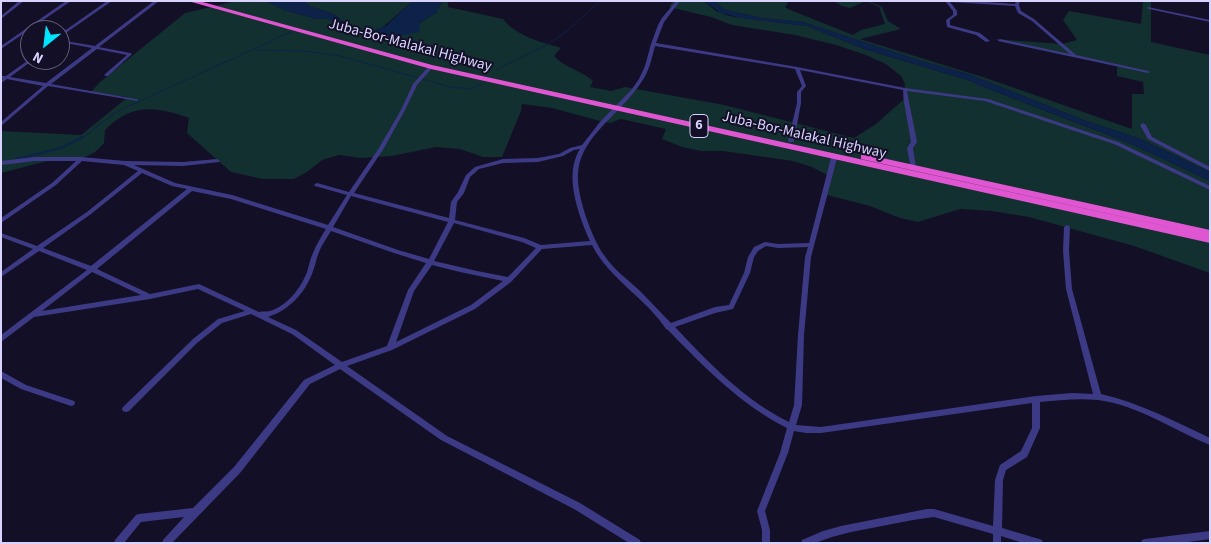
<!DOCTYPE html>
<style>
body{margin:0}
#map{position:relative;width:1211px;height:544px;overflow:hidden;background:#130f26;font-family:"Source Sans 3",sans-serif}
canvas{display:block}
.frame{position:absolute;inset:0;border:2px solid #d9d4ff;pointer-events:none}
.north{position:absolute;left:20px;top:20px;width:50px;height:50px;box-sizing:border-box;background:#130f26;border:1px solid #625e7d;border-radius:50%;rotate:209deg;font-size:14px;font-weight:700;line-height:20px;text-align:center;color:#d9d4ff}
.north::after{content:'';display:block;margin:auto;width:18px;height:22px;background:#00e5ff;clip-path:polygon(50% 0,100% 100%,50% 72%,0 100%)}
</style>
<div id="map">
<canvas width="1211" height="544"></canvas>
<div class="frame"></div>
<div class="north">N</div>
</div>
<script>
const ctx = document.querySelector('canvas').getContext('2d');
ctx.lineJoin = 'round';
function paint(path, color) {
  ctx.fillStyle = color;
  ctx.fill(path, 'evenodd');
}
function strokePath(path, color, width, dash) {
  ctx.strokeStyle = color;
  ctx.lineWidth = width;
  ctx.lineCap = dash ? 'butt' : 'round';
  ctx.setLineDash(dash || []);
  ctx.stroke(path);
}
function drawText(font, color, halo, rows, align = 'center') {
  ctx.font = font + ' "Source Sans 3",sans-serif';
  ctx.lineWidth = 4;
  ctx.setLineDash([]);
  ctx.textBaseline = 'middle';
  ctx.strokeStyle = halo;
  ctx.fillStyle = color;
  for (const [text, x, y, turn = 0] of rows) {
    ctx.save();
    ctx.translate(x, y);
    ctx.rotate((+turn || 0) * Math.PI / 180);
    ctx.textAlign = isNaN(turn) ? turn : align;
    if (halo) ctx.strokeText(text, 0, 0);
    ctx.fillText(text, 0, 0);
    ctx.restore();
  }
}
const green = new Path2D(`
 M236,1H265L287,11L318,19L325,18L350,26C344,22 339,17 333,14C323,9 312,10 303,1H413L376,33L397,37L436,13L442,1H448V7L503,19C516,36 541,42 561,48L554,56C565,68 581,70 593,81L590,87L611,91L625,87L724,105L854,138L876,124L903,100L905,84L901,76L886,64L866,55L836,45L795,35L732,25L711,17L669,7L673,1H704L716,11L729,16L807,26L864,49L971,81L981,86L1129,143L1210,181V273L1134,246L1029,217L992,211L960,209L918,222L900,218L870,206L827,195L829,176L812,167L793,161L723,151H701L682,147L662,139L666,129L621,119L610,123L600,121L552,108L522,104L521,111L502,157H483L460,149L436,147L392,156L361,158L339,155L322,160L307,172L294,179H263L231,172L187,133L189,118C157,106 131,103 105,130L104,143L95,152L85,157H63L1,173V131L81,135L128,97L90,93L100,82L185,13Z
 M715,1H786L788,3L785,7L788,9L853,35L861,30L885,24L879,7L866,1L850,8L842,6L834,1H868L882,7L888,21L901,29L860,39L986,78L1132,129V94H1144L1143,82L1117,76V66L993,39L1062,44L1077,40L1063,20L1069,11L1141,24L1143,1H1151V42L1210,55V172L1138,138L1086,121L968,74L921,61L803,22L762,18L730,11L723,9Z`);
const water = new Path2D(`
 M265,1H303C312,10 324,9 333,14C339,17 344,23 350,26L348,29L326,18L318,19L287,11Z
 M413,1H442L436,13L419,23L420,31C406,35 386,41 373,30L386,26Z
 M704,1H715L723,9L730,11L762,18L803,22L921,61L968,74L1086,121L1138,138L1210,172V181L1129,143L981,86L971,81L864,49L807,26L747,19L721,13Z`);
const streamFar1 = new Path2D(`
 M309,21L317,18
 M348,28L373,30
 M256,50L305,51L340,56L451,87L471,89L482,84
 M497,69L547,45L567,31L600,1
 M81,139L116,112L291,32`);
const stream = new Path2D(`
 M16,159L61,148L83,137`);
const minor = new Path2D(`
 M19,1H24L1,19V16Z
 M66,1H71L1,49V46Z
 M107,1H112L60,37V34Z
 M154,1H159L99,47L130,53L132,54L108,76H106L104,75L127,55L97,49L51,84L136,99L138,100V101L48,86L1,126V122L43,86L7,79L1,83V80L3,79L1,78V76H6L30,59V60H33L10,77L46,83L92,48L60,42V40L95,46Z
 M676,1H680L664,22L656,43L797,67L905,88L988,99L1118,142L1210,186V190L1114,144L985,101L907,91L909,102L917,142L913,148L916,168L913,170L911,169L907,148L911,142L904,102L903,90L800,70L806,86L801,92V103L794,141L793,142H789L788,141L797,103V92L802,86L795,69L655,46C652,57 650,68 644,78C631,100 610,116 594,136C586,146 579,158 578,173C576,194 592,239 604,255C613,269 627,279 639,290C650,301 660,312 671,323L715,307L729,305L744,273L748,257L754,247L765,242L778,244L809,243L831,158L834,156L837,158L811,257L804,335L802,405L796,425L821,427L1036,396L1072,393L1093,394L1066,289L1063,251L1064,227L1067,225L1070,227L1069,251L1072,289L1101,394C1140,403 1174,421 1210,438V445C1173,430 1138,405 1098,400C1079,398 1059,400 1040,402V428L1027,457L1006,470L1003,480L1002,528L1039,539L1042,540L1043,543H1023L1001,536V543H993V534L934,517L913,520L851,532L832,537L815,543H801L802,540L823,531L841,526L927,509H934L993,526L995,480L1000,465L1021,451L1032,428V403L821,433H806L794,431L788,453L765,511L770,530V543H762V530L757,511L780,453L787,428C741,405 704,367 668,330L666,329C646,298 609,279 592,245L542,249L511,282L475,309L392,350L347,366L447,436L580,503L640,540L641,543H629L574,509L441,440L340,369L310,384L240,473L172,543H162L163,540L184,517L141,522L124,543H114L115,540L136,515L139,514L193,508L234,467L304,380L335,365L292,334L251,314L222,323L197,343L129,411L126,412L123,411L122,409L123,407L193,339L218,319L245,311L198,289L150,299L34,317L1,342V335L87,270L39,251L1,277V272L33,249L1,237V233L37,246L87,212L138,171L124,165L82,161L56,185L1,223V218L52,183L76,161H35L1,165V161L35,157H81L125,161L183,162L217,159L220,161L219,162L183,166L134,165L175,183L232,195L328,225L347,195L315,186L314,185L315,184L317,183L349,192L379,148L401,110L413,84L429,66H431L433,67L417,85L405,110L384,148L354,193L449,218L451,202L458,192L466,175L475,167L503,159L538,158L559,154L570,148L582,145L600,122L632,89L639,79L645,66L651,44L658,25L662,18ZM580,149C578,152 576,156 575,160C567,184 580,219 590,241L541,245L524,238L455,220L457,202L464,193L470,177L479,169L503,163L538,162L563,156L574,150ZM142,173L172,186L187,189L91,266L43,248L91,214ZM192,191L231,199L326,229C321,237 316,245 313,253C310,259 309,266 307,272C301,288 287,306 270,311C266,312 262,311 259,312L199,284L150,294L97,269ZM351,196L448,222L429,259L398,250L333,227ZM454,223L522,242L536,248L508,277L477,271L434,261ZM331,231L394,253L426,263L408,290L387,346L342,362L296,330L268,317C289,310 304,294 312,274C315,267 316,259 319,252C322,244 327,238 331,231ZM766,246L778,248L808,247L805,257L798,335L794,405L789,422C744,400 709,363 675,327L715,313L733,309L750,273L754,257L758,251ZM432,265L460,272L503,281L471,305L396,342L414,291ZM92,272L141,295L42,311Z
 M945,1H974L1015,4L1016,1H1020L1019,5L1021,11L1034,19L1076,55L1148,71L1150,72L1148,73L998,41V40L1000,39L1070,54L1032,21L1018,13L1015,6L950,2L957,11V15L950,20V25L980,33L990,41L986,42L976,35L947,27L946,20L953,15V11Z
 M1148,7L1210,20V22L1149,9L1147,8Z
 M1143,123L1146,125L1152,137L1210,167V171L1148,139L1140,125Z
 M1,371L26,385L74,401L75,403L74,405L71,406L21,389L1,378Z
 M1210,531V539L1181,543H1141L1142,540L1145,539Z`);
const trunk = new Path2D(`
 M188,1H199L432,65L1210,236V243L431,69Z
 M864,154L1210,230V236L861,159V155Z`);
const shields = [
 [699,126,18]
];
const shieldNames = [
 ["6",699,126]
];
const streetNames = [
 ["Juba-Bor-Malakal Highway",410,46,15],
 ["Juba-Bor-Malakal Highway",804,136,13]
];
paint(green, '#12302f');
paint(water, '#0c2248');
strokePath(streamFar1, '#0c2248', 1);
strokePath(stream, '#0c2248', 2);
paint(minor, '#3d3a85');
paint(trunk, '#e055d1');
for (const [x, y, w] of shields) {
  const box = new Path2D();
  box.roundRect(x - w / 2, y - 11.5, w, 23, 4);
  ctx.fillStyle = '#130f26';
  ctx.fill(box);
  strokePath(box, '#d9d4ff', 1);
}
drawText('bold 14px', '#d9d4ff', null, shieldNames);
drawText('15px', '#d9d4ff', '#130f26', streetNames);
</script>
